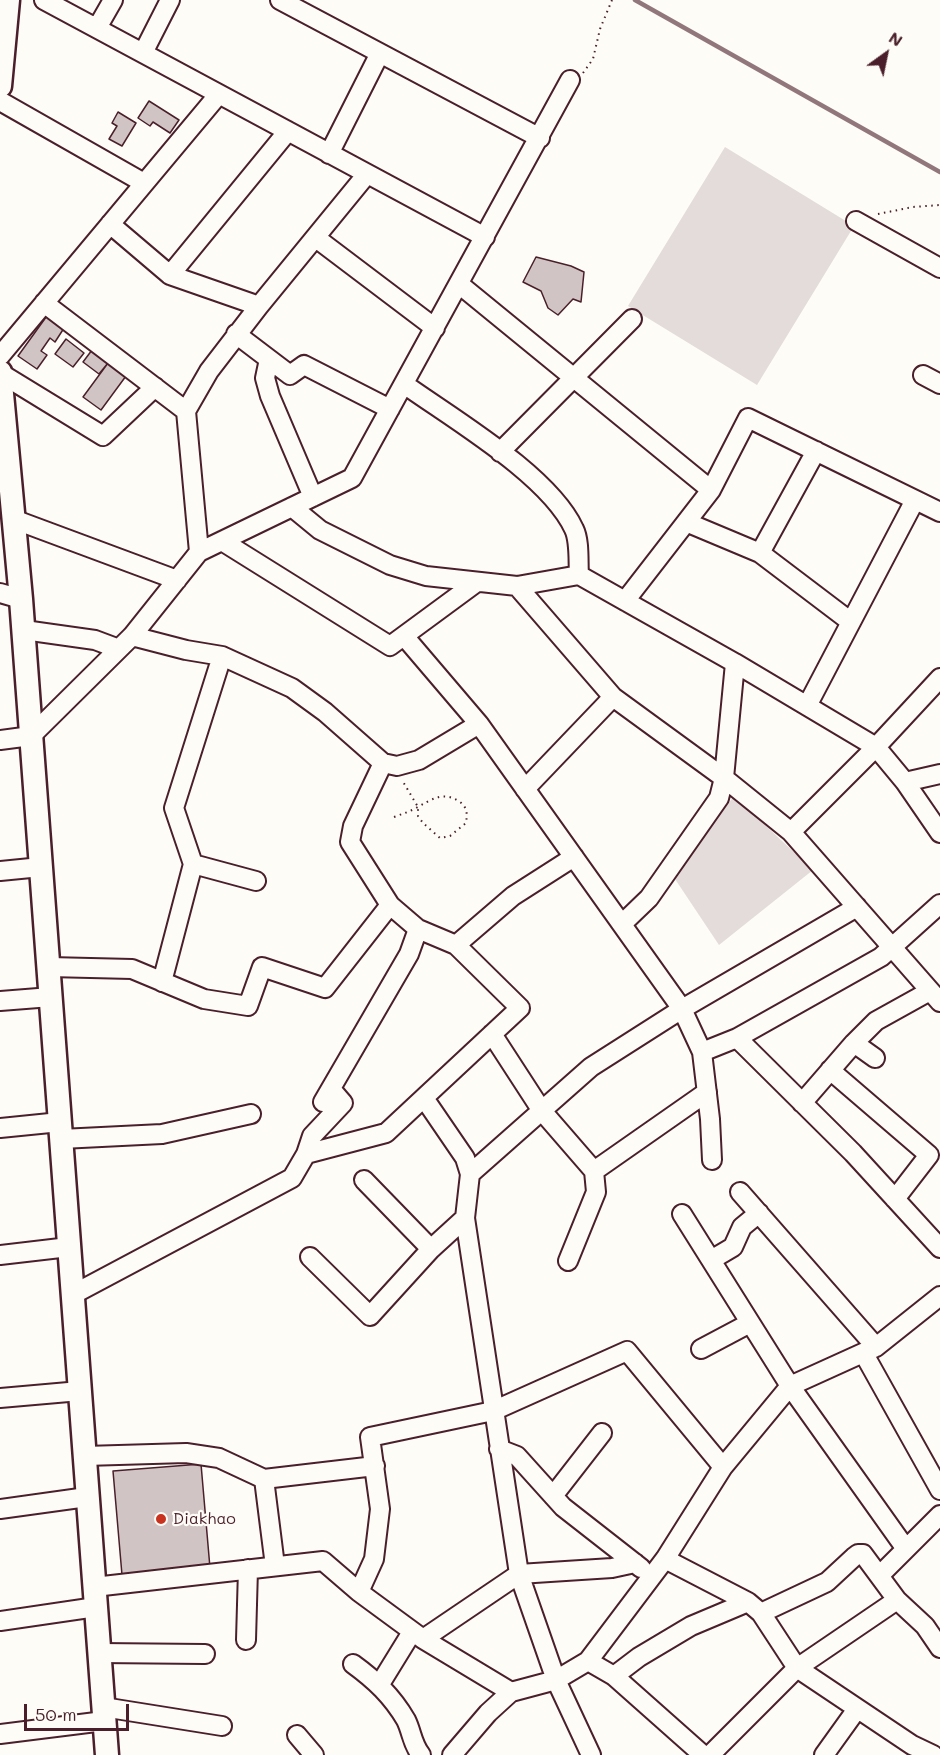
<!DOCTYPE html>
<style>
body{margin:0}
#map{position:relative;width:940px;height:1755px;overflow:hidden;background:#fdfcf7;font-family:Mali,sans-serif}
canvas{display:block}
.north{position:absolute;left:856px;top:24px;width:60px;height:60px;-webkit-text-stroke:4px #fdfcf7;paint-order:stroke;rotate:33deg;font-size:16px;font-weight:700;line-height:24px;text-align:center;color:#4a1f2b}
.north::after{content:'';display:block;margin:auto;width:21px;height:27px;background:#4a1f2b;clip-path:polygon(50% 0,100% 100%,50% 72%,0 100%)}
.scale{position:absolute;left:24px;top:1704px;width:105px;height:27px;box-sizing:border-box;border:3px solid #4a1f2b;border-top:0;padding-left:8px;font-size:18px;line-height:21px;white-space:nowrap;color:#4a1f2b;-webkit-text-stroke:4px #fdfcf7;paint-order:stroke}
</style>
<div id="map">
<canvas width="940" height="1755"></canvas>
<div class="north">N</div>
<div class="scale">50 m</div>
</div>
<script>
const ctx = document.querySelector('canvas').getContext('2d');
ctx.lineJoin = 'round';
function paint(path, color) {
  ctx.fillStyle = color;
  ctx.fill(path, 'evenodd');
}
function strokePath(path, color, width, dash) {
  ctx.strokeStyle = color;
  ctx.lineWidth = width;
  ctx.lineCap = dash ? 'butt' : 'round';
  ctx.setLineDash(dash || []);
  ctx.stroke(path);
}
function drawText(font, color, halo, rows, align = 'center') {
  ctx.font = font + ' Mali,sans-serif';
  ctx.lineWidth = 4.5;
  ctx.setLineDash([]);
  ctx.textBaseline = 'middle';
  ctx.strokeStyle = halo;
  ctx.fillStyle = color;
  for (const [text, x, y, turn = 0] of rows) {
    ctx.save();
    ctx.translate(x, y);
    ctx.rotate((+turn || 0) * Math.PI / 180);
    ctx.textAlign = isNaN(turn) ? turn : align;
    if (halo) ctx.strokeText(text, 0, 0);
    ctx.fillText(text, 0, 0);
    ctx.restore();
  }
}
const green = new Path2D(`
 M725,147L854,226L757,385L628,306Z
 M734,796L813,870L719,945L673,876Z`);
const stream = new Path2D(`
 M635,0L940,172`);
const building = new Path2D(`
 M149,101L179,120L170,133L153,122L150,126L138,118Z
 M118,112L136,123L122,146L109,139L117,126L112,123Z
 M536,257L571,266L584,272L581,302L573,299L558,315L548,308L541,291L523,282Z
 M49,313L66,325L55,342L50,338L41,351L47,355L37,369L18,356Z
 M66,339L84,353L73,367L55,354Z
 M92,350L108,363L99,374L83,362Z
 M108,363L126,376L101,410L83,397Z
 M201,1464L210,1568L122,1575L113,1471Z`);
const path = new Path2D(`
 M583,73L593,59L600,29L612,0
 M878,214L913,207L940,205
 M394,817C402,814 409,812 416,808C431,800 443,790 460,802C468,808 467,815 466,823L450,836L440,838L423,823L418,816V807L402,780`);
const minor = new Path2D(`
 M44,0L485,237
 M280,0L540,138
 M97,28L113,0
 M143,53L170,0
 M0,101L144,183
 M329,154L380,53
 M856,221L940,268
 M110,224L170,275
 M316,238L435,328
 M459,284L711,490
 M44,303L186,411
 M259,306L367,174
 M236,334L290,375L304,365L390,409
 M0,356L219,94
 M269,359L265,378L270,396L313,497
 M0,373L103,436L155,387
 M923,375L940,384
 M500,452L632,319
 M292,507L320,530L390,565L426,576L517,586L579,575C578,562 580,541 574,529C549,475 453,419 404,384
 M13,519L177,580
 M686,522L760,553L851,622
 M222,541L390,646L477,582
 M199,552L186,411L209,371L259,306L170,275L288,131
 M760,553L816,451
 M579,575L735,663L876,747L905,782L940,833
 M517,586L613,697L724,778L791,832L940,1002
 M0,593L21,599
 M625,601L711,490L748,418L940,512
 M24,630L95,640L119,649
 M132,636L186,650L222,656L292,688L325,712L383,763L397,766L419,760L479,724L682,1009L702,1052L710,1119L712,1160
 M404,636L479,724
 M807,706L915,500
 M0,740L31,736L132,636L199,552L352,478L570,80
 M905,782L940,774
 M525,789L613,697
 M791,832L876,747L940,678
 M193,864L256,881
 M0,871L41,867
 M622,924L649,898L719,798L724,778L735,663
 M456,945L513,896L574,857
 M49,967L132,969L204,999L248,1006L262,967L325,988L390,905
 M162,982L193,864L174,808L222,656
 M0,1001L51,997
 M492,1034L542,1111L594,1171L596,1192L568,1261
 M737,1038L853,1153L940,1248
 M854,1043L875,1058
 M702,1052L737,1038L881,957L940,904
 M830,1070L929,1155L895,1199
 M424,1098L465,1158L470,1174L465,1218L519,1574L556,1680L591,1755
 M323,1102L409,954L418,929
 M802,1103L854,1043L876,1021L930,991
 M0,1128L60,1122
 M61,1139L162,1134L251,1114
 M306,1154L312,1136L343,1103L331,1089
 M594,1171L707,1092
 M470,1174L591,1067L682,1009L857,907
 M364,1180L431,1249
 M740,1192L876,1347
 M682,1214L790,1386L906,1549
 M0,1255L69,1247
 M310,1257L370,1316L431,1249L465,1218
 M711,1260L733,1247L742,1227L759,1213
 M72,1295L292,1178L306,1154L386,1133L520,1008L456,945L418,929L390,905L350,842L353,826L383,763
 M701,1349L750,1323
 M864,1354L940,1490
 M0,1398L80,1391
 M499,1449L517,1456L563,1507L641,1568
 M85,1456L186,1453L219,1458L264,1479L375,1466
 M264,1479L275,1566
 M553,1496L602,1433
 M0,1509L87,1497
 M665,1559L748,1602L761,1613L797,1668L912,1745L933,1755
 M880,1575L940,1515
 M94,1587L323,1561L359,1592L423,1639L511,1692
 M359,1592L374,1559L380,1509L370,1437L493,1411L627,1351L723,1467
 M761,1613L827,1582L854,1557L858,1554H863L897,1600L925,1626L940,1648
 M0,1621L96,1607
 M423,1639L519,1574L612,1568L635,1563
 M246,1640L248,1569
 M99,1653L205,1654
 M588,1661L614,1676L703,1755
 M353,1664C375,1680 392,1696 406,1720C412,1732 412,1744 421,1755
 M614,1676L639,1657L691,1626L748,1602
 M380,1684L412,1632
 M103,1707L222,1726
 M0,1734L104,1721
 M297,1735L314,1755
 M452,1755L488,1713L511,1692L556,1680L588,1661L665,1559L723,1467L790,1386L876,1347L940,1296
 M710,1755L797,1668L897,1600
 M824,1755L857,1709`);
const major = new Path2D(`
 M0,86L8,0
 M0,372L21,599L107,1755`);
const markers = [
 [161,1519,6,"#c8321e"]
];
const poiNames = [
 ["Diakhao",173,1519]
];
paint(green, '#e3dcda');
strokePath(stream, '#91777b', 4.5);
paint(building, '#d0c5c4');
strokePath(building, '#4a1f2b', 1.5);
strokePath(minor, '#4a1f2b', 22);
strokePath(major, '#4a1f2b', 27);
strokePath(path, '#4a1f2b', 2, [1.5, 4.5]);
strokePath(minor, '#fdfcf7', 18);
strokePath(major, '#fdfcf7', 22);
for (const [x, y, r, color] of markers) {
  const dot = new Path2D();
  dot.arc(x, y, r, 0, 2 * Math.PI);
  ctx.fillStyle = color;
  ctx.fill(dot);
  strokePath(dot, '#fdfcf7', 2);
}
drawText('16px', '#4a1f2b', '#fdfcf7', poiNames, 'left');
</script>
